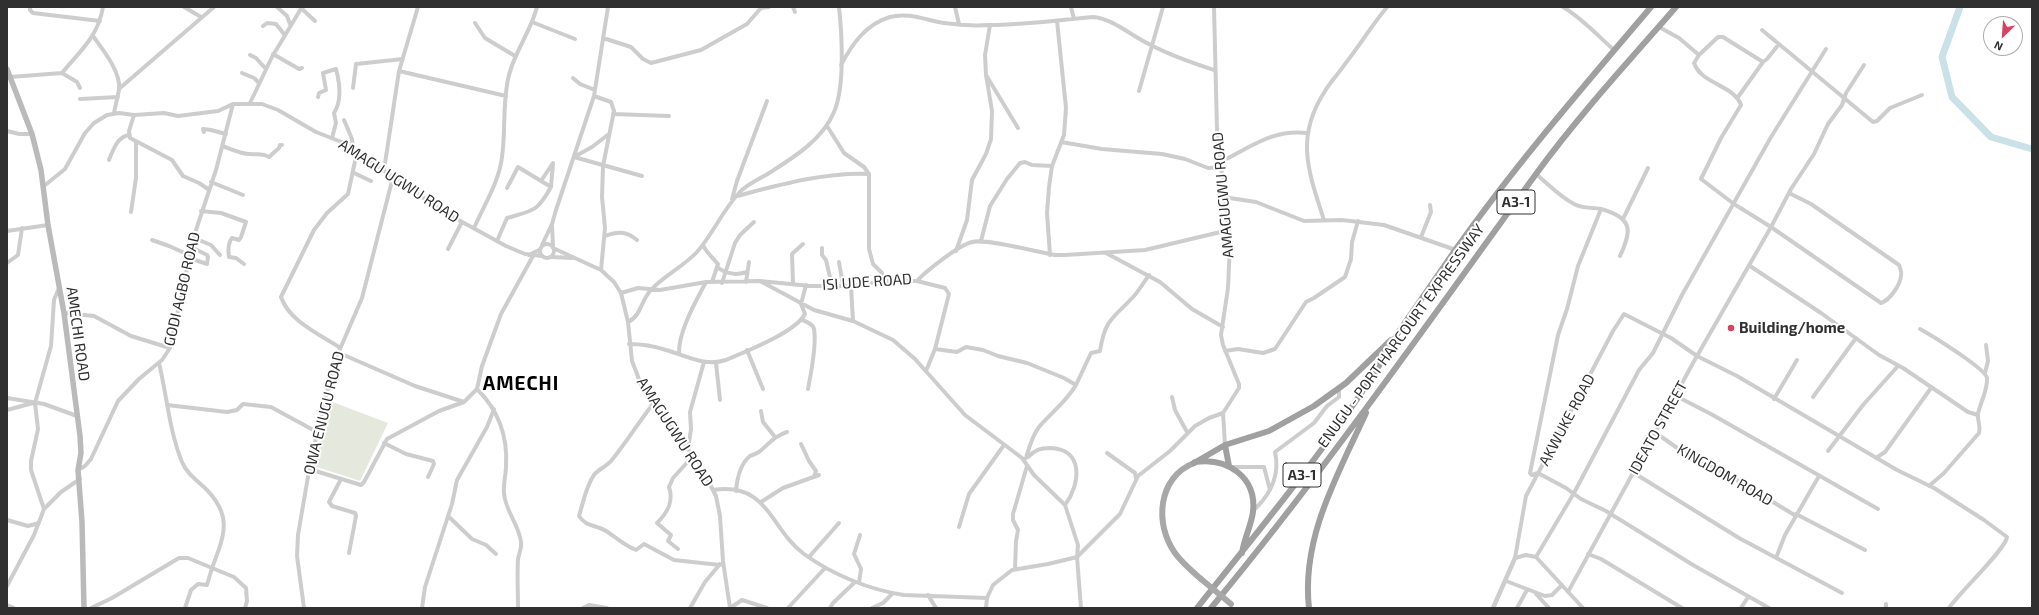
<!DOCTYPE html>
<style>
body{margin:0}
#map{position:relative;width:2039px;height:615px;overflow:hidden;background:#fff;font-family:"Exo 2",sans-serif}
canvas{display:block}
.frame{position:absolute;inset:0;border:8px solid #303030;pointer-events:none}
.north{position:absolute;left:1983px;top:16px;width:40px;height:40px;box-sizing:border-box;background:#fff;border:1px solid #acacac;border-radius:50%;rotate:205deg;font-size:11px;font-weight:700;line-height:16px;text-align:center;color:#303030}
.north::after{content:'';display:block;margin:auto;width:14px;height:18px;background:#d84261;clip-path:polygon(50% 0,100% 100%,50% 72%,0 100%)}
</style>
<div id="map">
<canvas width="2039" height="615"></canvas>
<div class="frame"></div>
<div class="north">N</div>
</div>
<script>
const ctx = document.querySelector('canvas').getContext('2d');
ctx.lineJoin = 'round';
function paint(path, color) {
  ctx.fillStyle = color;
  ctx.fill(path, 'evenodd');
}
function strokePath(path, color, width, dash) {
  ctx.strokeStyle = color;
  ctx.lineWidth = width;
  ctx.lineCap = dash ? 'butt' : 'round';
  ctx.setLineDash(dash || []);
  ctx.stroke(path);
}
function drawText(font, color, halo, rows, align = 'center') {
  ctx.font = font + ' "Exo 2",sans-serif';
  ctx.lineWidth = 4;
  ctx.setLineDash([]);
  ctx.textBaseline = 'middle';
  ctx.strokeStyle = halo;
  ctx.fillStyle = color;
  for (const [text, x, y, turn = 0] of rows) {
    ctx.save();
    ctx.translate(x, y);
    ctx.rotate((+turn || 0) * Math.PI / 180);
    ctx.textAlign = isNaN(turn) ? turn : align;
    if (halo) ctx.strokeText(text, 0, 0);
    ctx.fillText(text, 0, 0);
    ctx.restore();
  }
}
const green = new Path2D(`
 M330,401L388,423L360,481L314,466Z`);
const river = new Path2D(`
 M1960,7L1942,57L1952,97L1991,137L2032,149`);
const minor = new Path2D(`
 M30,7V10L33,13L100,21
 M184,7L201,17
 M277,7L287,16L290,24
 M793,7L795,12
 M955,7L959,24
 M1071,7L1074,19
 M1214,7L1217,130L1230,244L1228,288L1221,335L1223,345L1239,384V388L1223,413L1225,445
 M1563,7C1583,19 1597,35 1614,50
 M301,8L315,21
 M532,22L575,39
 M475,23L485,38L515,56
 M990,25L985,55L986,75L1018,128
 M263,26L267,23L276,24L284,34
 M1659,27L1679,38L1699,55L1694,63C1701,84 1734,85 1741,105L1721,138L1701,179L1734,204L1771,227L1791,189L1814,154L1828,124L1842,105L1846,93L1864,65
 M1762,30L1873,122L1877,121L1890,108L1922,95
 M93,36C103,50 121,72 119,89C118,97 115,105 114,114
 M603,38L631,47L643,59L651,63L701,50L747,24L761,8L769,7
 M273,54L299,69L302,68
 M250,55L256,58L266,69
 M1699,55L1718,37H1723L1763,62L1767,59L1779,44
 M841,65C852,44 866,24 890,17C909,12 925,20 944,23C958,25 975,26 989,25C1024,25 1058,20 1093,17C1112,18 1133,37 1151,45C1171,56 1193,63 1214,70
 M399,71L506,96
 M62,73L77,82L80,88
 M242,73L254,78L259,83
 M10,77L62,73C80,51 98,37 103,7
 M573,78L580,84L595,90
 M120,88L214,7
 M353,88L356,64L403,59
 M1139,91L1163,7
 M594,96L611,102L614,111L603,166L602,197L605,228L601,270
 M318,97L319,93L326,90L323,73L336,69C340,84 342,101 334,113L336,123L332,138
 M1738,97L1763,62
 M80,99L118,97
 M250,103L272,57L302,7
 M613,114L669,116
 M134,115L129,131L130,138L172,160L183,176L199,183L208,189
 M344,120L352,139L353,148
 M827,126L844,153L864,167L869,174V249L873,264L882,273L884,281
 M7,131L19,134H32
 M204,132L203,129L211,130L226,134
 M1061,142L1102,149L1162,154L1185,159L1208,168L1220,167
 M222,146C231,149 241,154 250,154C258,155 262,153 269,157L279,148L280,145H282
 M574,157L642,176
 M574,157L592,147L609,134
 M109,160C113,150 117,137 129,135
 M1220,162C1250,148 1271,129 1307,133
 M384,170L399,71L418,7
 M354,173L371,181
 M1536,174C1548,184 1560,197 1574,204C1583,209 1592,207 1601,209C1633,218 1632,230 1620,256
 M541,181L553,163L551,187
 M211,182L243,195
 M44,186L65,169L85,133L94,123L107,115L119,113L134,115L164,113L178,116L218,111L233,104H262L278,110L316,132L344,143L444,212L506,246L525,254L542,256
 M737,196C779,185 825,172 869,174
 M1223,197L1256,202L1304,221L1342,220L1384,225L1456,250
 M732,199L737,181L767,101
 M1601,209L1578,266L1567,309L1558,335L1530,473L1532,475L1538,473L1566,488L1581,499L1606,511L1693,565L1769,608
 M201,211L221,213L246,222L241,237L239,240L232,238C228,243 228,251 229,257L236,258L244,264
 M131,212L136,178V142
 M1623,219L1648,168
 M1324,220C1308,171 1295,137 1325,91C1331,81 1339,73 1345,64C1360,45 1372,25 1387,7
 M474,228C484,205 499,182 502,157C506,130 502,102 509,75C515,51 531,31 537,7
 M7,231L48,225
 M605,236C618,231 626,231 637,240
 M1421,237L1431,212L1430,205
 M194,238L211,245L220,255
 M152,240L169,246L189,255
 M497,241L507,218C534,210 537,212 551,187L518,167L507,188
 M981,241L990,206L1007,179L1020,163L1025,162L1032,165L1052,166
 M540 251a7 7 0 1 1 14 0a7 7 0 1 1-14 0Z
 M542,245L552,224
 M703,245C706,252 712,257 718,264L712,282
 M553,246L552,224L556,210L594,96L608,7
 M553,248L601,270L614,282L621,293L628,322L632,361L642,387L661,415L699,463L716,496L720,516L723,561L730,608L742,600L767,608
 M822,248V255L826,260L832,286
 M448,249L462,222
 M956,251L967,220L972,180L986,154L991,139L992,111L986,75
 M1106,253L1160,282L1192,309L1223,327
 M529,255L539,250
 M1050,255L1047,213L1049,187L1052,166L1064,135L1066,108L1057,21
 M551,257L573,258
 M189,258L207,264L208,257L207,255L191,247
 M839,262L843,286
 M7,263L18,255L22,228
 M1750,266L1821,313L1879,355L1903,368L1968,412L1978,415
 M717,267C726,274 735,276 747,272
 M760,281L814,310L853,321L893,340L915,359L965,415L1022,458L1034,475L1065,505L1078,545L1077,557L1081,608
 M917,281C926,271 959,245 972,242C986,238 1037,252 1055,255H1065L1145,250L1229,230
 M746,282L749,262
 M722,283L735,243L740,235L754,222
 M793,284L792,254L803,244
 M851,286L853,321
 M621,293L638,288L660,290L706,282L760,281L810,286H851L884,281H917L945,288L949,294L935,349L926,371
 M64,313L94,316L131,336L170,348
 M802,320C807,322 813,324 814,329C817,345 811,373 808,389
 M628,322C641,316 641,301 650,291C663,276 683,267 697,252C713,234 722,211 739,193C746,185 757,180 766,175C791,159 822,141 834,112C845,87 842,35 839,7
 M1920,329C1931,335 1986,369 1987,378C1988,390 1980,403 1978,414C1977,420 1981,426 1979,433L1944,473L1929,486
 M629,344C642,344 654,346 666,350C687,356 705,367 726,360C745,352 796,332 805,314L801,304L806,285
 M339,347C319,334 289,321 281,297L314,230L327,213L348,194L357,152
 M935,349L957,352L966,347L983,350L998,356L1027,363L1064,378L1076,385C1066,402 1052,412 1039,427C1032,436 1029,448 1026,458
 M747,350L763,389
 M1225,351L1238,349L1263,353L1275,349L1306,302L1314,298L1345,277L1351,259L1352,242L1358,221
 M337,352L415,386L464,402
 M679,354C678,332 696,301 706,282
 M716,363L720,400
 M1985,373L1988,361L1986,345
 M1076,385L1091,353L1100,351C1105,318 1114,318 1134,296C1140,289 1144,282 1149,275
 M477,389C498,410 508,435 506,466C506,475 503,484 504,493C505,511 519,524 521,542C522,547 519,554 518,559C517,575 518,592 518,608
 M1676,396L1711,414L1878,509
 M1172,397L1175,410L1187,432
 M1813,397L1856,338
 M7,398L44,404L77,416
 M1774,399L1797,360
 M653,404C638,423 626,443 611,461C606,467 598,469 594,475C586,486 583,503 579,516C586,527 597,525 606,531C617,538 624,545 636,550L644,544L674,560L720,565
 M167,405L227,412L237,410L243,404L271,407L317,432
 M7,410L33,403
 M761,411L763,422L775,437
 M1656,433L1690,457L1727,474L1796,516
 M384,443L406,454L433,461L434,464L428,477
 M801,444L809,461L816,471L814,477
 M688,449L691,429L690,412L704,362
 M1828,451L1863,405L1898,366
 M1107,453L1135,473L1136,479
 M1028,457C1035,450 1040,448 1050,448C1085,449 1080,485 1065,505
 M1876,458L1885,452L1931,388
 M1232,467H1264L1270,490
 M309,469L361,485L364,482L387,439L439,411L464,402L477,389L482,366L501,314L533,256
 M78,470L85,466L91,459L118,401L139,379L162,360L170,348L194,236L216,170L233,104
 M1634,473L1739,538L1842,593
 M341,479L329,502L332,506L355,513L356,516L349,553
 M713,490C768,481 770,529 804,554C833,575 870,590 904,595L987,598
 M736,491C737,479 740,464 750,456C753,455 756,454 759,452C769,444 774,436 787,432
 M761,502L783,488L819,475
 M1256,508C1272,492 1280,474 1275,452L1314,423L1327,406L1339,397V389
 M44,509L31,470V461L38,429L35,403L51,346L54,300L59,288
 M1796,514L1865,550
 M448,516L472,539L486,545L496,554
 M7,520L28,526L39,523
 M959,527L969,494L1004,445
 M678,549L668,541L671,535L657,523C667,513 674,502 669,487L673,478L693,456
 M1588,554L1601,559L1682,608
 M809,557L839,523
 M1536,557L1574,493L1639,370L1653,353L1682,295L1771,137L1826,49
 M1776,558L1785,535L1819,476
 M1015,569L1016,541L1018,530L1013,520V514L1027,466
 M1506,581L1545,596L1552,595L1562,585
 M859,583L861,569L854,554L860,535
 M7,586L34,535L44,509L61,492L80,479
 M1568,592L1693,363L1771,227L1881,303C1890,300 1901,284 1901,275C1902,272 1900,268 1899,265L1811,204L1789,193
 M1536,594L1549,608
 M928,595L936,608
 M7,605L14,608
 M91,608L112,598L179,558H188L212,568C225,534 233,515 204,487C195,479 186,472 182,462C169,430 167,396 159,363
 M185,608L191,590L198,584L207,585L212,568L234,577L246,588L247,601L245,608
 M304,608L297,556L298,535L311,459L334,363L362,298L393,177
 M422,608L425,587L452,504L457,480L487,427L494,409
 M583,608L589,605L607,608
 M690,608L705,582L720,564
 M788,608L825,568
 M830,608L833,603L855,582
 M872,608L883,603L892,594
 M986,608L987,598L993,585L1012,570L1048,564L1077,557L1120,514L1138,476L1170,451L1195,426L1209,418L1223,413
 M1517,608L1527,590
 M1583,608L1536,557L1526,555L1515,558L1526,496L1613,331L1624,314L1671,338L1697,356L1737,376L1897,470L1934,488L1984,520L2007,537C2006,549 1959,593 1949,608
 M1741,608L1748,597
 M1886,608V604`);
const tertiary = new Path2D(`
 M1493,608L1515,558`);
const secondary = new Path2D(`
 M7,69L32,134L41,170L48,225L64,313L80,436L81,453L78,470L82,522L84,608`);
const primary = new Path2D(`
 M1194,463C1158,477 1154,524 1175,553C1182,563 1192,571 1201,579`);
const trunk = new Path2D(`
 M1225,445L1229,466
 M1195,462C1227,457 1257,477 1253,512C1251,526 1244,539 1242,553
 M1194,463L1225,445L1269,431L1314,406L1346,383L1391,340
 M1197,608C1258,531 1322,455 1375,372C1383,360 1390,346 1398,333C1417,305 1437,277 1456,249C1516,164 1584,86 1651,7
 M1211,608C1326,469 1430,320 1536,174C1579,115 1629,61 1676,7
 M1309,608C1301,538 1338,474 1366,413`);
const primaryBridge = new Path2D(`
 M1201,579L1231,604`);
const markers = [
 [1731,328,4,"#d84261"]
];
const shields = [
 [1516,202,38],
 [1302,475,38]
];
const shieldNames = [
 ["A3-1",1516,202],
 ["A3-1",1302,475]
];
const streetNames = [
 ["AMAGU UGWU ROAD",399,181,33],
 ["AMAGUGWU ROAD",1223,195,-95],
 ["ISI UDE ROAD",867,282,-4],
 ["GODI AGBO ROAD",182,289,-77],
 ["AMECHI ROAD",78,334,82],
 ["ENUGU - PORT HARCOURT EXPRESSWAY",1401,336,-54],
 ["OWA ENUGU ROAD",324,413,-76],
 ["AKWUKE ROAD",1567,420,-62],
 ["IDEATO STREET",1658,428,-61],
 ["AMAGUGWU ROAD",675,432,57],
 ["KINGDOM ROAD",1725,475,30]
];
const poiNames = [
 ["Building/home",1739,328]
];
const districtNames = [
 ["AMECHI",521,384]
];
paint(green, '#e5e9dd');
strokePath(river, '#cbe1e8', 7);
strokePath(minor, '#cdcdcd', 4);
strokePath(tertiary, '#cdcdcd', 4.5);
strokePath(secondary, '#bababa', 5.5);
strokePath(primary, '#a8a8a8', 6);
strokePath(trunk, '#a0a0a0', 6);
strokePath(primaryBridge, '#a8a8a8', 6);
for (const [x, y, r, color] of markers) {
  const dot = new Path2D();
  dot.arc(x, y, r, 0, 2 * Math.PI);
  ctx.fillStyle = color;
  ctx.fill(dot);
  strokePath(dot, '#fff', 1.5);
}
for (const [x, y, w] of shields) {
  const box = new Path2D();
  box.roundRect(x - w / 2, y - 12, w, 24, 3);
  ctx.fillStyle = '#fff';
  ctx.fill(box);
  strokePath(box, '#303030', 1);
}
drawText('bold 14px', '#303030', null, shieldNames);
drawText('15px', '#303030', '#fff', streetNames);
drawText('bold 15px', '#303030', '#fff', poiNames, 'left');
ctx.letterSpacing = '1px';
drawText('bold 19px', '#000', '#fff', districtNames);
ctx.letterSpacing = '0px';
</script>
